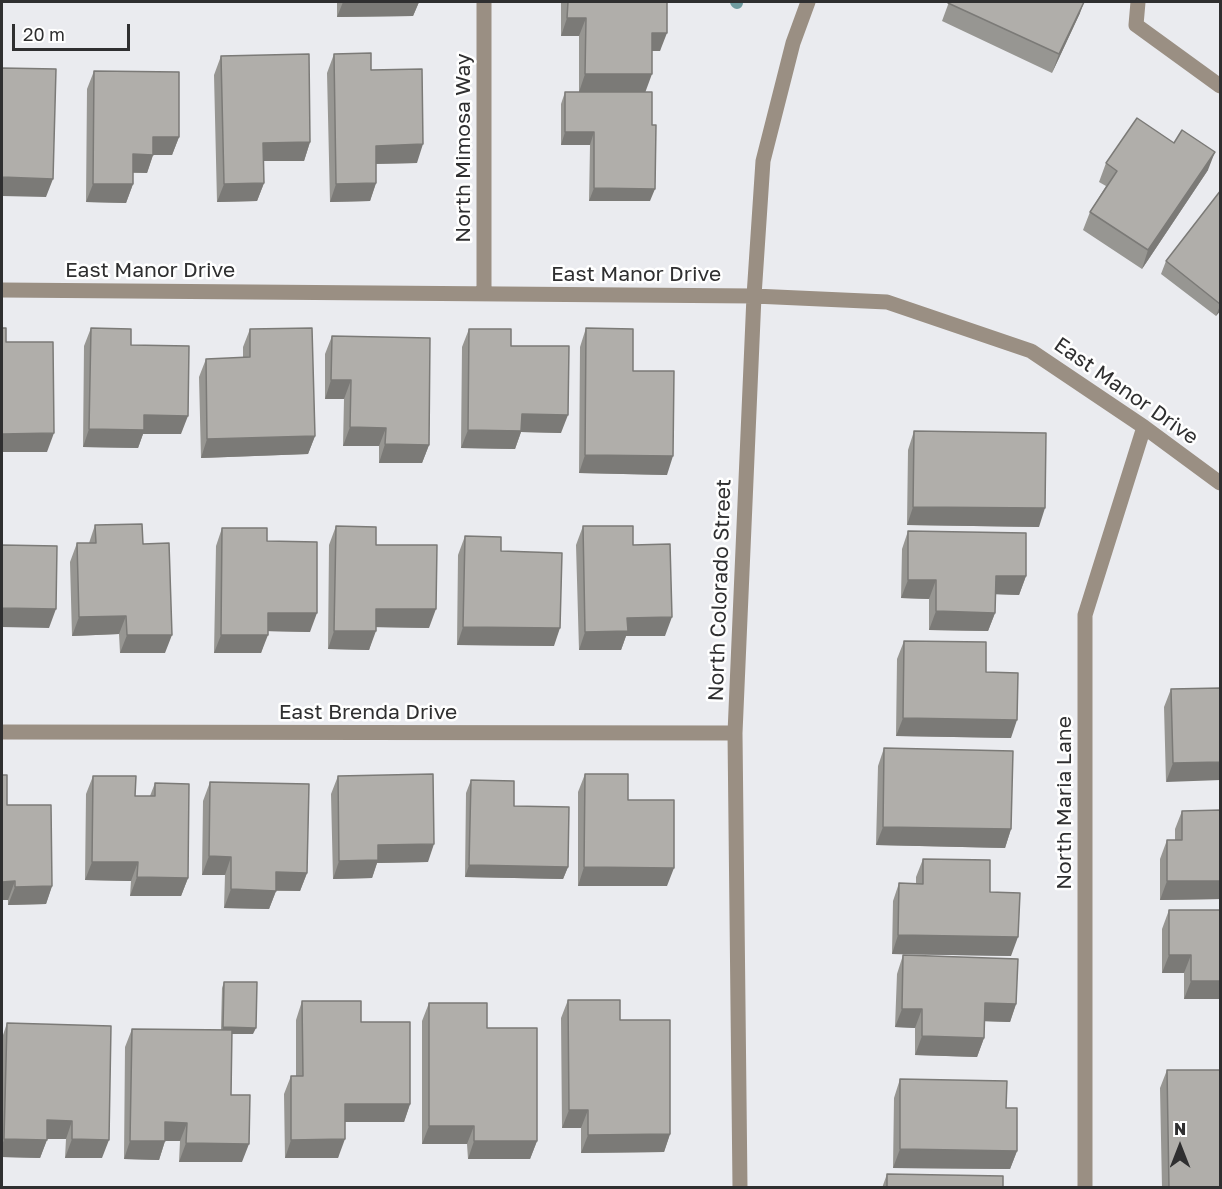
<!DOCTYPE html>
<style>
body{margin:0}
#map{position:relative;width:1222px;height:1189px;overflow:hidden;background:#eaebef;font-family:"Golos Text",sans-serif}
canvas{display:block}
.frame{position:absolute;inset:0;border:3px solid #2f2f30;pointer-events:none}
.north{position:absolute;left:1150px;top:1117px;width:60px;height:60px;-webkit-text-stroke:4px #fff;paint-order:stroke;rotate:0deg;font-size:16px;font-weight:700;line-height:24px;text-align:center;color:#2f2f30}
.north::after{content:'';display:block;margin:auto;width:21px;height:27px;background:#2f2f30;clip-path:polygon(50% 0,100% 100%,50% 72%,0 100%)}
.scale{position:absolute;left:12px;top:24px;width:118px;height:27px;box-sizing:border-box;border:3px solid #2f2f30;border-top:0;padding-left:8px;font-size:18px;line-height:21px;white-space:nowrap;color:#2f2f30;-webkit-text-stroke:4px #fff;paint-order:stroke}
</style>
<div id="map">
<canvas width="1222" height="1189"></canvas>
<div class="frame"></div>
<div class="north">N</div>
<div class="scale">20 m</div>
</div>
<script>
const ctx = document.querySelector('canvas').getContext('2d');
ctx.lineJoin = 'round';
function strokePath(path, color, width, dash) {
  ctx.strokeStyle = color;
  ctx.lineWidth = width;
  ctx.lineCap = dash ? 'butt' : 'round';
  ctx.setLineDash(dash || []);
  ctx.stroke(path);
}
function paint(path, color) {
  ctx.fillStyle = color;
  ctx.fill(path, 'evenodd');
}
function drawText(font, color, halo, rows, align = 'center') {
  ctx.font = font + ' "Golos Text",sans-serif';
  ctx.lineWidth = 5;
  ctx.setLineDash([]);
  ctx.textBaseline = 'middle';
  ctx.strokeStyle = halo;
  ctx.fillStyle = color;
  for (const [text, x, y, turn = 0] of rows) {
    ctx.save();
    ctx.translate(x, y);
    ctx.rotate((+turn || 0) * Math.PI / 180);
    ctx.textAlign = isNaN(turn) ? turn : align;
    if (halo) ctx.strokeText(text, 0, 0);
    ctx.fillText(text, 0, 0);
    ctx.restore();
  }
}
const stream = new Path2D(`
 M736,2L737,3`);
const minor = new Path2D(`
 M484,2V294
 M1138,2L1136,25L1220,86
 M2,290L754,296L887,302L1031,351L1144,427L1220,483
 M2,732L735,733
 M740,1188L735,733L754,296L763,161L793,43L808,2
 M1085,1188V615L1144,427`);
const wall = new Path2D(`
 M337,2H419L413,16L337,17Z
 M561,2H667L660,51H652L645,92L650,201H589L590,145H561V104L565,92H579V36H561Z
 M949,2L1080,13L1052,73L942,21Z
 M334,54L371,70L417,163L376,164V183L370,201L330,202L327,73Z
 M221,56L310,142L304,161H264V183L257,201L217,202L214,75Z
 M94,71L179,137L172,155H153L147,173H133V184L126,203L86,202L87,89Z
 M1106,163L1208,170L1142,269L1083,230L1090,212L1106,186L1099,182Z
 M1221,190V310L1216,316L1161,274L1166,261Z
 M91,328L131,345L181,434H143L138,448L83,447L84,346Z
 M586,328L633,371L667,475L579,473L580,347Z
 M250,329L315,436L308,454L201,458L199,377L206,359L243,358V347Z
 M469,329L511,346L561,433L521,432L515,449L461,448L462,347Z
 M332,336L429,445L422,463H379V446H343L344,399H325V354Z
 M914,431L1039,527L907,525L908,450Z
 M95,525L165,653H120L119,634L72,636L70,562L77,543H89Z
 M336,526L376,545L429,628L376,627L369,650L328,649L329,545Z
 M583,526L633,545L665,636H626L621,650H579L576,545Z
 M222,528L267,541L310,632L268,631L261,653H214L216,546Z
 M908,531L1026,576L1019,595L995,594V613L988,631L929,630V599L901,598L902,549Z
 M465,536L501,551L554,646L457,645L458,555Z
 M904,641L1011,738L896,736L897,659Z
 M1221,688L1166,782L1164,707L1171,689Z
 M884,748L1011,829L1005,848L876,845L878,766Z
 M585,774L628,800L667,886H578V792Z
 M93,776L135,796H150L155,783L188,878L181,896H130L131,881L85,880L86,794Z
 M338,776L428,862L377,863L372,878L333,879L331,794Z
 M471,780L514,806L568,867L563,879L465,877L466,793Z
 M210,782L307,873L300,891H276L269,909L224,908L225,875H202L203,801Z
 M7,805L52,886L46,904L8,905Z
 M1221,810V899L1160,900V859L1167,840H1175V829L1182,811Z
 M923,859L990,892L1011,956L892,954L893,901L899,883L916,884V877Z
 M1169,910L1221,999H1184V973H1162V929Z
 M903,955L1016,1004L1010,1022L984,1021V1038L977,1057L915,1055V1028L895,1027L897,974Z
 M224,982L253,1034H232L231,1095L242,1162H179L180,1141H165L159,1160L124,1159L125,1047L132,1029L221,1030L222,988Z
 M568,1000L620,1020L670,1134L664,1152L581,1153V1128H562L561,1018Z
 M302,1001L361,1022L410,1104L404,1122H345L338,1158H285L284,1094L291,1076H296V1020Z
 M429,1003L487,1028L537,1141L530,1159H468L467,1144H422V1021Z
 M7,1023L102,1158H65L66,1139H47L40,1158L2,1157V1038Z
 M1167,1070L1221,1188H1162L1160,1088Z
 M900,1079L1006,1108L1017,1151L1010,1169L893,1168L894,1098Z
 M887,1174L1003,1188H882Z`);
const shadedWall = new Path2D(`
 M343,2H419L413,16L337,17Z
 M1084,2L1080,13L1052,73L1059,54Z
 M567,18H586L579,36H561Z
 M652,33H667L660,51H645Z
 M585,74H652L645,93L579,92Z
 M565,132H594L590,145H561Z
 M153,137H179L172,155H153L147,173L127,172L133,154Z
 M310,142L304,161H257L263,143Z
 M423,144L417,163L369,164L376,146Z
 M1215,152L1208,170L1142,269L1148,250Z
 M2,177L53,179L46,197L2,196Z
 M264,183L257,201L217,202L224,184Z
 M376,183L370,201L330,202L336,184Z
 M93,184H133L126,203L86,202Z
 M594,188L655,189L650,201H589Z
 M1221,303V310L1216,316Z
 M331,380H351L344,399H325Z
 M522,414L568,415L561,433L521,432L515,449L461,448L468,430Z
 M144,415L188,416L181,434H143L138,448L83,447L89,429Z
 M350,427L386,428L379,446H343Z
 M54,433L47,452H2V434Z
 M315,436L308,454L201,458L207,439Z
 M385,444L429,445L422,463H379Z
 M585,455L673,456L667,475L579,473Z
 M913,507L1045,508L1039,527L907,525Z
 M996,576H1026L1019,595L989,594Z
 M908,580H936L929,599L901,598Z
 M2,608L56,609L49,628L2,627Z
 M376,609H436L429,628L370,627Z
 M936,611L995,613L988,631L929,630Z
 M268,613H317L310,632L261,631Z
 M126,616L119,634L72,636L79,617Z
 M672,617L665,636H626L621,650H579L585,632L627,618Z
 M463,627L560,628L554,646L457,645Z
 M334,631H376L369,650L328,649Z
 M127,635H172L165,653H120Z
 M221,635H268L261,653H214Z
 M903,718L1017,720L1011,738L896,736Z
 M1221,762V780L1166,782L1173,763Z
 M883,827L1011,829L1005,848L876,845Z
 M434,844L428,862L377,863L372,878L333,879L339,861L378,845Z
 M209,856L231,857L225,875H202Z
 M92,862H138L131,881L85,880Z
 M469,865L568,867L563,879L465,877Z
 M584,867L674,868L667,886H578Z
 M276,872L307,873L300,891L271,890L276,891L269,909L224,908L231,889Z
 M137,877L188,878L181,896H130Z
 M15,881L8,900H2V882Z
 M1167,881H1221V899L1160,900Z
 M52,886L46,904L8,905L15,887Z
 M898,935L1018,937L1011,956L892,954Z
 M1169,955H1191L1184,973H1162Z
 M1191,981H1221V999H1184Z
 M985,1003L1016,1004L1010,1022L978,1021Z
 M902,1009H922L915,1028L895,1027Z
 M223,1027L256,1028L253,1034H221Z
 M922,1036L984,1038L977,1057L915,1055Z
 M345,1104H410L404,1122H338Z
 M569,1110H588L581,1128H562Z
 M47,1120L72,1121L66,1139H41Z
 M165,1122L187,1123L180,1141H159Z
 M429,1126H474L467,1144H422Z
 M670,1134L664,1152L581,1153L588,1135Z
 M4,1139L47,1140L40,1158L2,1157V1146Z
 M72,1139L109,1140L102,1158H65Z
 M345,1139L338,1158H285L291,1140Z
 M130,1141H165L159,1160L124,1159Z
 M474,1141H537L530,1159H468Z
 M186,1143L249,1144L242,1162H179Z
 M900,1149L1017,1151L1010,1169L893,1168Z`);
const building = new Path2D(`
 M568,2H667V33H652V74H585L586,18H567Z
 M949,2H1084L1059,54L948,3Z
 M371,53V70L422,69L423,144L376,146V183L336,184L334,54Z
 M309,54L310,142L263,143L264,183L224,184L221,56Z
 M2,68L56,69L53,179L2,177Z
 M94,71L179,72V137H153V155L133,154V184H93Z
 M565,92H652V125H656L655,189L594,188V132H565Z
 M1137,118L1174,143L1182,130L1215,152L1148,250L1090,212L1117,171L1106,163Z
 M1221,190V303L1220,304L1166,261Z
 M2,328H6V342H53L54,433L2,434Z
 M91,328L131,329V345L189,346L188,416L144,415V430L89,429Z
 M312,328L315,436L207,439L206,359L250,357V329Z
 M586,328L633,329V371H674L673,456L585,455Z
 M469,329H511V346H569L568,415L522,414L521,431L468,430Z
 M332,336L430,338L429,445L385,444L386,428L350,427L351,380H331Z
 M914,431L1046,433L1045,508L913,507Z
 M142,524L143,544L169,543L172,635H127L126,616L79,617L77,543H96L95,525Z
 M336,526L376,527V545H437L436,609H376V631H334Z
 M583,526H633V545L670,544L672,617L627,618L628,631L585,632Z
 M222,528H267V541L317,542V613H268V635H221Z
 M908,531L1026,533V576H996L995,613L936,611V580H908Z
 M465,536L501,537V551L562,553L560,628L463,627Z
 M2,545L57,546L56,609L2,608Z
 M904,641L986,642V672L1018,673L1017,720L903,718Z
 M1221,688V762L1173,763L1171,689Z
 M884,748L1013,751L1011,829L883,827Z
 M433,774L434,844L378,845V860L339,861L338,776Z
 M585,774H628V800H674V868L584,867Z
 M2,775H7V805H51L52,886L15,887V881L2,882Z
 M93,776H136L135,796H155V783L189,784L188,878L137,877L138,862H92Z
 M471,780L514,781V806L569,807L568,867L469,865Z
 M210,782L309,784L307,873L276,872V891L231,889V857L209,856Z
 M1221,810V881H1167V840H1182V811Z
 M923,859L990,860V892L1020,893L1018,937L898,935L899,883L923,884Z
 M1169,910H1221V981H1191V955H1169Z
 M903,955L1018,959L1016,1004L985,1003L984,1038L922,1036V1009H902Z
 M224,982H257L256,1028L223,1027Z
 M568,1000H620V1020H670V1134L588,1135V1110H569Z
 M302,1001H361V1022H410V1104H345V1139L291,1140V1076H303Z
 M429,1003H487V1028H537V1141H474V1126H429Z
 M7,1023L111,1026L109,1140L72,1139V1121L47,1120V1140L4,1139Z
 M132,1029L232,1030L231,1095H250L249,1144L186,1143L187,1123L165,1122V1141H130Z
 M1167,1070H1221V1188H1169Z
 M900,1079L1007,1081L1006,1108H1017V1151L900,1149Z
 M887,1174L1003,1176V1188H887Z`);
const streetNames = [
 ["North Mimosa Way",463,148,-90],
 ["East Manor Drive",150,270],
 ["East Manor Drive",636,274],
 ["East Manor Drive",1126,391,35],
 ["North Colorado Street",720,590,-88],
 ["East Brenda Drive",368,712],
 ["North Maria Lane",1064,803,-90]
];
strokePath(stream, '#6f9b9f', 12);
strokePath(minor, '#9a8f83', 15);
paint(wall, '#979692');
paint(shadedWall, '#7b7a77');
paint(building, '#b0aeaa');
strokePath(building, '#7b7a77', 1.5);
drawText('21px', '#2f2f30', '#fff', streetNames);
</script>
